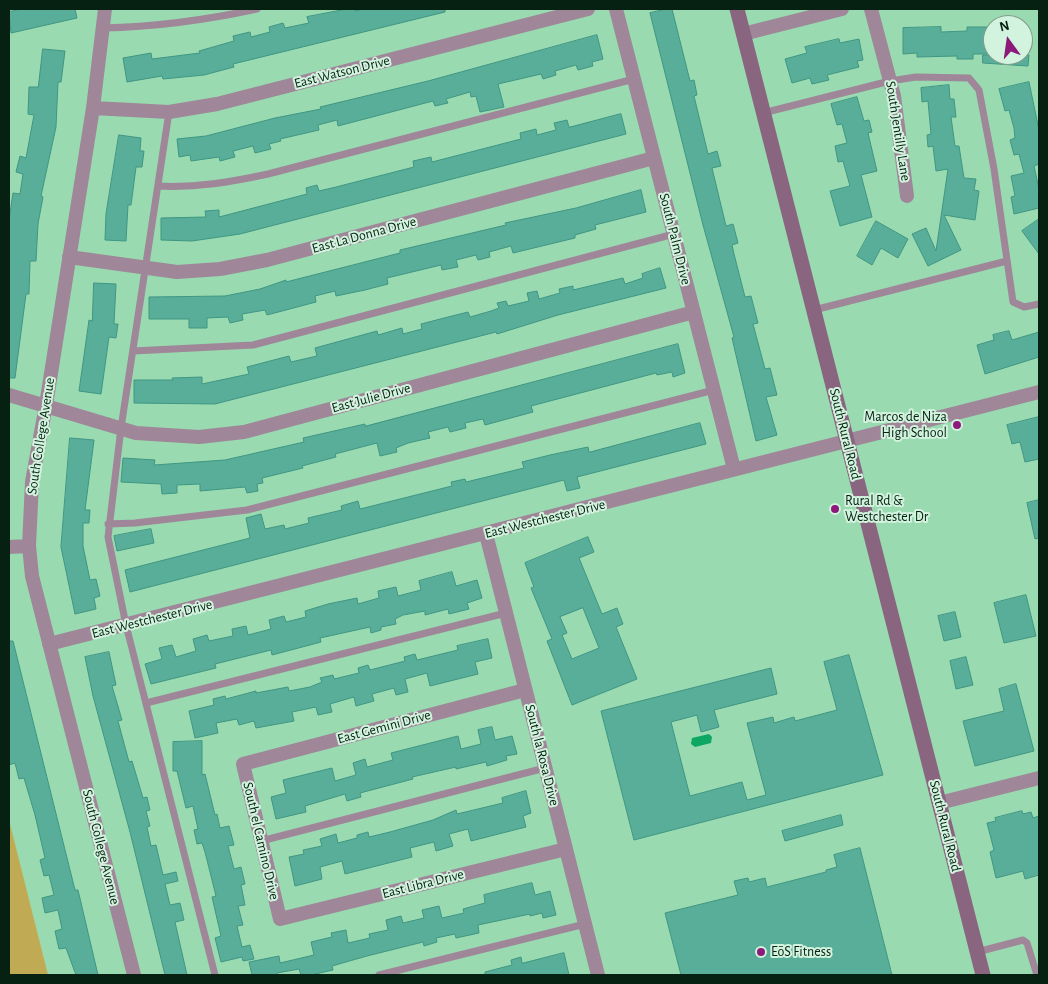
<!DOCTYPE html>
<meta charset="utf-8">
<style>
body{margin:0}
#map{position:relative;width:1048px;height:984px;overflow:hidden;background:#99dab0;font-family:"Alegreya Sans",sans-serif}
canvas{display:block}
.frame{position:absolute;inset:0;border:10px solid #062112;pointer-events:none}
.north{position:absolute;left:983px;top:15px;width:50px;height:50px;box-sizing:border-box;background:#d2f3dd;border:1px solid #809f8c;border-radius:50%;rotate:346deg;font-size:14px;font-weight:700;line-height:20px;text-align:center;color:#062112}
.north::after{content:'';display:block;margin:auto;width:18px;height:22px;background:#8d1a7b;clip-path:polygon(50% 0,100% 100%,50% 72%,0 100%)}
</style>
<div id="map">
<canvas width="1048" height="984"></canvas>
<div class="frame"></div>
<div class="north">N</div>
</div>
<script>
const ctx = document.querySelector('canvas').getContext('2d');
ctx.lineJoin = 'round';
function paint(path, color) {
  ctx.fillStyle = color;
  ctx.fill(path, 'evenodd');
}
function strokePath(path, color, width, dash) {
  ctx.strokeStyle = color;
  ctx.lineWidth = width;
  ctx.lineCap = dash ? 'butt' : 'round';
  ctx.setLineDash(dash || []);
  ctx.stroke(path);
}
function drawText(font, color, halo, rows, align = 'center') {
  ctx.font = font + ' "Alegreya Sans",sans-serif';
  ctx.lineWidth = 4;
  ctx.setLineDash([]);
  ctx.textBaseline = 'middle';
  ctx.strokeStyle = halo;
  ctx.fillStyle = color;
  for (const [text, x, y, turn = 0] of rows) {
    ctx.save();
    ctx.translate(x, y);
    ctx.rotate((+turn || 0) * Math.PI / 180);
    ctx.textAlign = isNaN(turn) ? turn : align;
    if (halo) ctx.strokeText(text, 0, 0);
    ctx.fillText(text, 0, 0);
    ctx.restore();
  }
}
const green = new Path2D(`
 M9,820L48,975H9Z`);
const water = new Path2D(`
 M709,734L712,737L711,743L695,747L691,744L692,738Z`);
const building = new Path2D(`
 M22,9H75L77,18L11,33L9,12Z
 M347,9H355V11L364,9H445V12L233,64L234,67L204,75L163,79L162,76L127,82L123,58L151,53L152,59L200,53L199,51L234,41L233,36L250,32L251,37L270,32L269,27L283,23L285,28L309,23L307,17Z
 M667,9H672L690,81L694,80L697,95L694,96L708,154L717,151L721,166L712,168L726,226L733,224L738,243L732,245L734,254L745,297L751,296L758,323L753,324L765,369L770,368L777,395L766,397L777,435L756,441L732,338L734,337L703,225L650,13Z
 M941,27V32L967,31V27H988V54H973V59H957V56L917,57V53L903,54V28Z
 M597,35L603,59L592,62L593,66L578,70L576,65L555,71L556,75L543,79L541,74L498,84L504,107L480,112L476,96L471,97L470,92L446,99L448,103L435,106L433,101L338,126L337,120L318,125L319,130L280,139L281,141L269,144L271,149L255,153L253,146L233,151L235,157L220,161L219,157L191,161L190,155L179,157L177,139L206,136L275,118L321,109L320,107L428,81Z
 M839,39L840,43L859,39L863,60L857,61L859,67L827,75L829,80L812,84L810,78L792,83L785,59L807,53L805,47Z
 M43,49L65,51L61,82H58L56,127L41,196L43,197L38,224L36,261H30L29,294H26L15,378H9V220L13,193L20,194L23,174L16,172L20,156L26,158L34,115L28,114L29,87H38Z
 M983,55H1029L1028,66L983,63Z
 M1029,82L1039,130V164L1034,166L1039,189V208L1014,214L1011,197L1015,196L1011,176L1024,173L1019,154L1014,155L1010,140L1015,138L1014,128L1009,110L1005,111L999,89Z
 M949,85L950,99H954L956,117H951L955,146H959L964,178L976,179L974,190L979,191L975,220L944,215L961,250L928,266L912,234L926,228L936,251L948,169L936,171L933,146L928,147L927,135L931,134L928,101L922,102L921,88Z
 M857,97L864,121L869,120L872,132L868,133L877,171L861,175L872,217L840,226L830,191L850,186L843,161L838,162L835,146L847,143L842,124L837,125L831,104Z
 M621,114L626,134L240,234L192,241L161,240V218L206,217L205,211L219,210V217L307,194L306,188L317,185L319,191L336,187L414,167L413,161L431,157L432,162L521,139L520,133L536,129L537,135L556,130L554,123L567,120L569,127Z
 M119,135L141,138L140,151H144L142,167H136L131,205H128L126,241L105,240L106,214Z
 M641,190L646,212L595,225L596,229L575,235V238L513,253L511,246L489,252L490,257L478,260L476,255L456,260L458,267L442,270L441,265L387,278L388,284L365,290L336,296L335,291L315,296L316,302L267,315L265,310L242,314L243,320L230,323L228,317L207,318V328H189V319H149V297L225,296L260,289L286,280V282L400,253V250L506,225L505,223L576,208Z
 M1039,219V254L1022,231Z
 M876,221L908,239L898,258L881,248L872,265L857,256Z
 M660,268L666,288L558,315L497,334L496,332L215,404L134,403V380H173L172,378L202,377V384L249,374L247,367L289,356L291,362L317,356L315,348L377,331L378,335L402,328L403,334L422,329L421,324L448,317L468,312L470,317L491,311L499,308L497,303L506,301L508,306L529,301L527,293L537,291L539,299L560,293L559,289L573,286V290L623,278L625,284L643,278L642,274Z
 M94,283L116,284L114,324H118L116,338L109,337L101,394L79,391L89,320L92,321Z
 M1009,331L1012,340L1039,332V357L985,374L977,345L994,340L993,335Z
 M678,344L685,373L673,377L672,372L657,375L656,373L531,406L533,412L485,425L483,419L465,423L466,428L450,432L448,427L428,432L430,438L408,443L396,448L397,452L380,456L377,443L335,454L336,457L302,466L303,468L262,478L263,483L257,484L258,491L247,493L245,487L200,491V484L177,485V493L162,494L161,484L121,482L123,458L155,460L154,465L225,460L304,442L303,438L365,424V426Z
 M1039,417V459L1025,462L1020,442L1012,444L1007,425Z
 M700,423L706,444L577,477L580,488L567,491L564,480L130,592L125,570L250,538L246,518L261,514L265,529L284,525L285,529L309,523L308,518L342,510L341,506L358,501L360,509L452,486L451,482L465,479L466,482L524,468L522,462L550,455L588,447L589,452Z
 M70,438L94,440L85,510H90L89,523H83V546L90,580L96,579L100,596L94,598L96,609L75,614L61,547Z
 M1039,500V538L1035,539L1027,503Z
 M151,529L154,543L117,551L114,536Z
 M588,537L594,552L579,558L602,614L617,608L623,624L616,627L637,679L572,705L547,641L552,639L531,588L534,587L525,563ZM583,608L599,648L572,659L562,635L567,633L560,617Z
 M452,572L456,586L477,580L482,598L467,603L469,609L449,614L448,609L425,615V611L403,615L395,619L396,624L381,627V630L371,633L370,627L320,638L321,642L306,646L272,655L271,650L215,664L216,668L151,684L145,664L162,659L159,648L172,645L176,657L196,651L193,639L207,635L209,641L233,636L232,629L246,626L248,635L271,629L269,620L284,616L286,622L306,617L305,611L328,604L357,598L358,604L379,598L378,591L396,587L398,596L421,590L419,581Z
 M1026,595L1036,636L1004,643L994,603Z
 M955,612L961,637L944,641L938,616Z
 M488,639L492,658L475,662L478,674L430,686L427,673L405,679L408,692L396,695L394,688L372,694L374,701L356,706L354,697L330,704L332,712L318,715L316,707L292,712L294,721L256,728L254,721L239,725L237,719L216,723L218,733L195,738L189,711L214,705L213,699L225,696L226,699L256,691V693L288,687L289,691L310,687L322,682L320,678L333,675L334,679L359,673L358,668L368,665L370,670L405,661L404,657L415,654L417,660L458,650L457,646Z
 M9,641H13L75,890H78L98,975H76L66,948L59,949L55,931L62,929L58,910L45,913L42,898L54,895L49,875L44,876L40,860L45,858L35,815L24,778L19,779L15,763L9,765Z
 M109,652L116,685L112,686L122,720L118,721L129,762L132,761L143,798L147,797L150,810L146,811L150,826L147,827L151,846L156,845L163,875L176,872L178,881L165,884L170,905L180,903L184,920L175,922L187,975H165L130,832L93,696L85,657Z
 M849,655L883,775L634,840L601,711L771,668L777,694L714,710L719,727L701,732L697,715L671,722L690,796L742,782L747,800L766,795L747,723L773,717L774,723L794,717L795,721L837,710L824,662Z
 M966,657L973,685L956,689L950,661Z
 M1016,684L1034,751L975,766L963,721L1004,711L999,689Z
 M492,727L495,740L512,736L517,754L506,756L507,760L487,766L486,762L456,769V767L412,777L413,779L360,793L361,797L347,801L345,794L305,806L306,812L276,819L271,797L286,793L283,780L332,768L335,781L356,775L353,763L365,759L367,767L393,760L391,753L458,736L461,749L481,744L478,730Z
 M202,741V775L205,774L215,815L217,814L220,828L229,826L234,845L228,846L234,869L241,867L245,884L241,885L245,905L238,906L243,925L237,926L242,947L250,945L254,959L243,961L242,957L221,962L215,938L221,936L212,897L216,896L205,852L202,843L197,844L194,830L198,829L193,806L186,808L177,771H173V742Z
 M526,791L531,813L523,816L526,827L471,841L468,829L449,834L453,846L436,851L434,842L410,848L412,857L345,874L342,861L320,867L322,879L295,886L289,857L304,854L303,850L322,846L320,839L336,834L338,843L357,838V835L368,832L369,837L390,832L433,820L456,810L457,814L503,803L502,798Z
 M1022,811L1023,814L1031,812L1033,818L1039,816V875L1025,879L1023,871L996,878L990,852L994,850L987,823L996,821L995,818Z
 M841,815L843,825L785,841L782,831Z
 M860,848L892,975H681L665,913L738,895L734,881L748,878L749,882L765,878L767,887L826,872V870L837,867L834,855Z
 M532,883L535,895L550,891L556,915L543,918L542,913L530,916V914L478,925L479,933L456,938L455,934L436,938L437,942L424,946L423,942L367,956L332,966L333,970L311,975H301L299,969L277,973V975H252L249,962L279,956L280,963L314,955L311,942L332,937L331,933L346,930L348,943L370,938L369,934L388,930L386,920L401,916L403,923L424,918L422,910L439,906L442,918L464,913L463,909L485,903L484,895Z
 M564,953L569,975H485V972L512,965L511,960L521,957L522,963Z`);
const lane = new Path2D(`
 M103,28C156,27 206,20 257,9
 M169,112L121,428L108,537L126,625L215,975
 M763,113L890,81L916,77L969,78L979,90L994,169L1013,302L1024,307L1039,304
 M158,186C196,188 231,182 268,174L634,79
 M814,310L1007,261
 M133,351L253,345L674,234
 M108,524L135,523L247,510L714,390
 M146,703L506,613
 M261,841L545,768
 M977,952L1023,940L1027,943L1037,975
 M379,975L585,924`);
const street = new Path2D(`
 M105,9L93,108L46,405L32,482L29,546L32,576L134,975
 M616,9L734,469
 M871,9L894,96L907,196
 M743,34L842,9
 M93,108L169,112L217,104L588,9
 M69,257L177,272L220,269L267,260L654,158
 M9,395L136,433L199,437L244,432L694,312
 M486,534L598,975
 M9,547L29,546
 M49,644L1039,392
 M525,690L243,764L280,919L566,849
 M939,803L1039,778`);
const secondary = new Path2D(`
 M737,9L983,975`);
const markers = [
 [957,425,5,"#8d1a7b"],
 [835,509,5,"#8d1a7b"],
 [761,952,5,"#8d1a7b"]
];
const streetNames = [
 ["East Watson Drive",342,72,-14],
 ["South Jentilly Lane",898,131,81],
 ["East La Donna Drive",364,235,-15],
 ["South Palm Drive",675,239,76],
 ["East Julie Drive",371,398,-15],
 ["South Rural Road",845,434,76],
 ["South College Avenue",41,436,-81],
 ["East Westchester Drive",545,519,-14],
 ["East Westchester Drive",152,619,-14],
 ["East Gemini Drive",384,727,-15],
 ["South la Rosa Drive",542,755,76],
 ["South Rural Road",945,826,76],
 ["South el Camino Drive",261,841,77],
 ["South College Avenue",101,847,76],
 ["East Libra Drive",423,884,-14]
];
const poiNames = [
 ["Marcos de Niza",947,417,"right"],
 ["High School",947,433,"right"],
 ["Rural Rd &",845,501],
 ["Westchester Dr",845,517],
 ["EōS Fitness",771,952]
];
paint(green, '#c0ab54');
paint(water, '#0ba763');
paint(building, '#59ae99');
strokePath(building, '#3f9682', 1);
strokePath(lane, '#9f8698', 7);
strokePath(street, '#9f8698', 14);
strokePath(secondary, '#8a6580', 15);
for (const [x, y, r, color] of markers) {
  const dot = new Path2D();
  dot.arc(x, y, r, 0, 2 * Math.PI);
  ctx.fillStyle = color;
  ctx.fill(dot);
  strokePath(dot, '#d2f3dd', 2);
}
drawText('14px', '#062112', '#d2f3dd', streetNames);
drawText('14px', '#062112', '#d2f3dd', poiNames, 'left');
</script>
